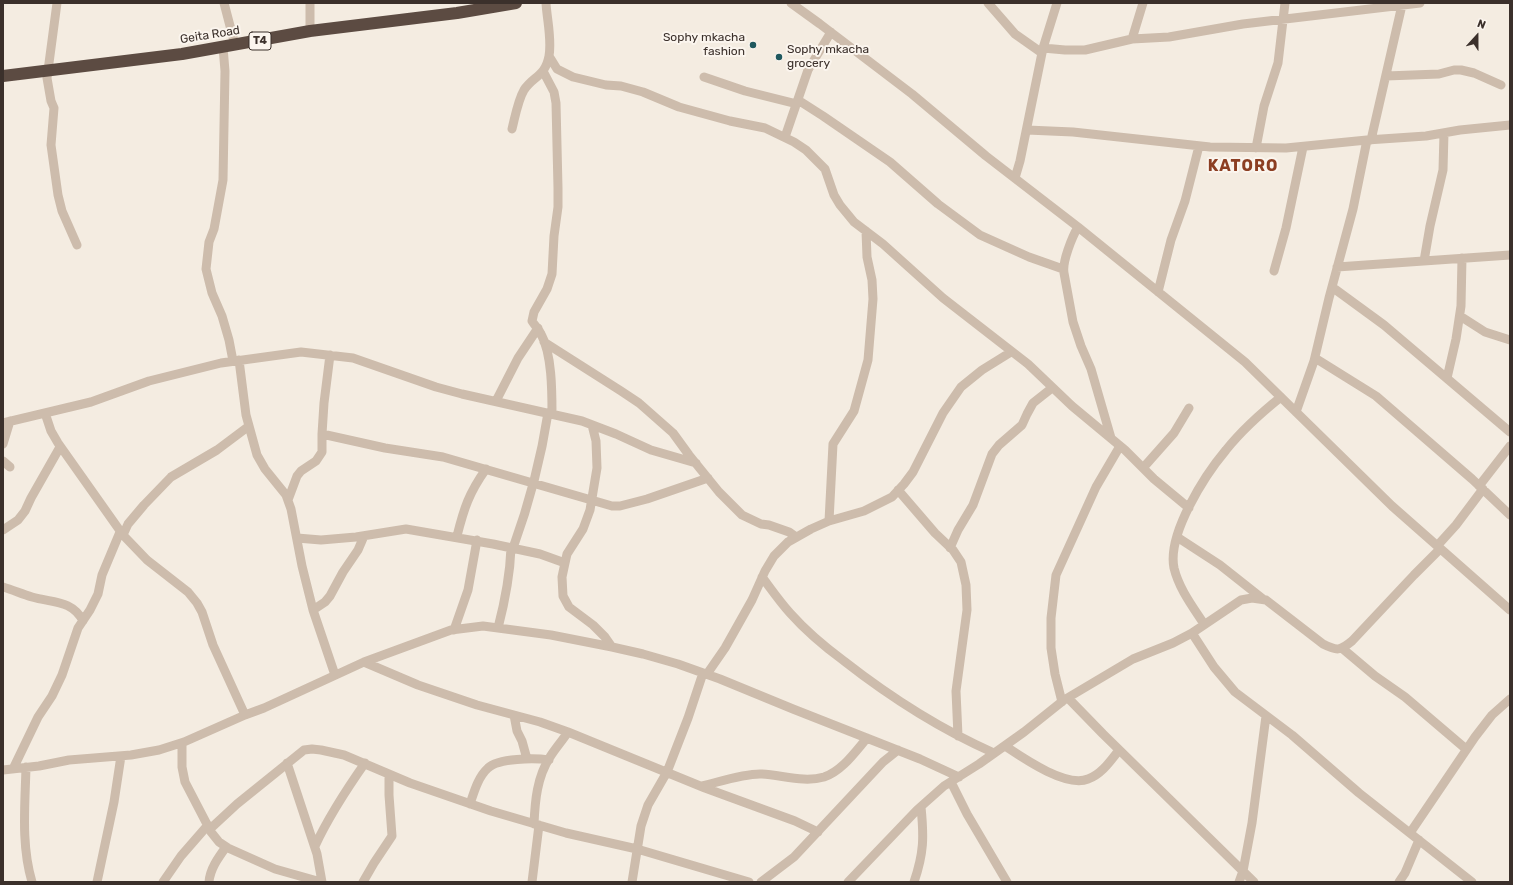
<!DOCTYPE html>
<style>
body{margin:0}
#map{position:relative;width:1513px;height:885px;overflow:hidden;background:#f4ece1;font-family:Rubik,sans-serif}
canvas{display:block}
.frame{position:absolute;inset:0;border:4px solid #3b302b;pointer-events:none}
.north{position:absolute;left:1457px;top:16px;width:40px;height:40px;-webkit-text-stroke:3px #fbf5ee;paint-order:stroke;rotate:21deg;font-size:11px;font-weight:700;line-height:16px;text-align:center;color:#3b302b}
.north::after{content:'';display:block;margin:auto;width:14px;height:18px;background:#3b302b;clip-path:polygon(50% 0,100% 100%,50% 72%,0 100%)}
</style>
<div id="map">
<canvas width="1513" height="885"></canvas>
<div class="frame"></div>
<div class="north">N</div>
</div>
<script>
const ctx = document.querySelector('canvas').getContext('2d');
ctx.lineJoin = 'round';
function strokePath(path, color, width, dash) {
  ctx.strokeStyle = color;
  ctx.lineWidth = width;
  ctx.lineCap = dash ? 'butt' : 'round';
  ctx.setLineDash(dash || []);
  ctx.stroke(path);
}
function drawText(font, color, halo, rows, align = 'center') {
  ctx.font = font + ' Rubik,sans-serif';
  ctx.lineWidth = 4;
  ctx.setLineDash([]);
  ctx.textBaseline = 'middle';
  ctx.strokeStyle = halo;
  ctx.fillStyle = color;
  for (const [text, x, y, turn = 0] of rows) {
    ctx.save();
    ctx.translate(x, y);
    ctx.rotate((+turn || 0) * Math.PI / 180);
    ctx.textAlign = isNaN(turn) ? turn : align;
    if (halo) ctx.strokeText(text, 0, 0);
    ctx.fillText(text, 0, 0);
    ctx.restore();
  }
}
const minor = new Path2D(`
 M57,3L47,78L51,101L54,108L51,145L58,195L62,211L77,245
 M224,3L235,45
 M791,3L820,24L912,94L986,156L1078,227L1245,362L1392,506L1510,610
 M988,3L1015,34L1042,53
 M310,31V3
 M1132,39L1143,3
 M223,47L225,71L223,180L214,229L209,242L206,269L212,293L222,316L229,340L233,361
 M1043,48L1065,50H1085L1132,39L1169,37L1243,24L1420,3
 M549,56L557,69L573,77L606,85L621,86L643,92L679,107L730,121L765,128L794,142L806,150L825,169L834,195L840,205L854,222L883,244L943,298L1028,364L1072,406L1125,450L1154,479L1189,508
 M543,71L554,92L556,103L558,188V207L554,236L552,274L547,289L534,312L532,321C535,326 539,329 541,334C552,354 552,391 552,414
 M1386,76L1439,74L1454,70H1461L1474,73L1501,85
 M704,77L745,91L797,104
 M798,100L823,116L890,162L938,204L980,235L1029,257L1063,269
 M512,129C515,117 518,100 524,90C533,76 545,77 549,56C552,39 547,20 546,3
 M1027,130L1073,132L1210,147L1286,148L1367,140L1426,136L1460,130L1510,125
 M785,137L808,70L831,32
 M1371,140L1402,5
 M1256,148L1264,106L1278,63L1285,3
 M1015,178L1020,161L1043,48L1057,3
 M1078,227C1072,237 1062,262 1064,273L1073,322L1081,346L1091,369L1111,438
 M1424,261L1430,226L1443,170L1444,133
 M1337,267L1510,255
 M1274,271L1286,228L1303,147
 M1332,287L1384,325L1510,432
 M1158,292L1171,240L1185,201L1199,146
 M1460,316L1485,332L1510,340
 M544,342L621,391L639,403L673,433L689,455L719,492L742,515L761,524L769,525L789,532L796,537
 M1315,358L1376,396L1472,479L1510,515
 M239,360L246,415L257,455L265,469L286,495L291,509L302,566L313,610L335,675
 M1447,378L1456,339L1461,306L1462,258
 M496,401L518,358L538,328
 M1296,412L1314,361L1329,298L1353,209L1367,140
 M45,413L51,431L58,443L123,535L147,560L188,592L197,603L202,612L213,645L245,715
 M3,423L91,402L149,381L221,363L301,352L353,358L436,387L462,394L582,421L616,434L651,450L696,463
 M592,425L596,441L597,468L590,510L583,529L567,554L565,563L562,577L563,596L569,607L593,625L605,637L612,647
 M322,434L385,448L443,457L612,506H620L647,499L708,478
 M3,444L10,421
 M3,461L10,467
 M1143,468L1174,433L1189,408
 M1479,486L1510,446
 M898,490L935,533L953,550L961,562L966,585L967,610L956,691L958,736
 M288,500L297,476L301,471L316,461L322,452V434L324,403L330,355
 M829,521L833,444L854,411L868,360L873,299L872,280L867,257L866,231
 M3,530L18,520L25,511L31,498L60,447
 M123,535L128,524L144,505L171,477L217,450L249,426
 M457,536C464,508 469,493 486,469
 M1177,537L1220,565L1263,599
 M297,538L321,540L356,537L406,529L493,544L540,554L565,563
 M1437,546L1456,525L1483,489
 M513,548C529,504 541,459 548,413
 M950,548L958,530L973,505L992,454L999,445L1022,425L1027,414L1033,403L1052,388
 M762,577C771,589 780,602 790,613C806,631 825,647 844,661C890,697 940,729 994,753
 M3,587C13,590 22,594 32,597C53,603 72,600 83,621
 M313,610L325,602L330,596L343,572L358,550L364,536
 M1204,624C1193,607 1179,589 1174,568C1167,534 1205,475 1226,450C1242,430 1261,413 1281,397
 M498,628C505,601 510,575 511,548
 M454,630L468,590L477,540
 M1192,633L1214,667L1235,692L1292,735L1359,793L1472,882
 M1343,649L1375,676L1405,697L1466,749
 M364,662L418,685L477,705L540,722L568,732L705,788L795,821L818,832
 M707,674L725,648L752,600L765,571L774,556L788,542L811,529L829,521L864,511L892,497L904,484L913,472L943,413L961,387L982,370L1011,352
 M1068,698L1103,734L1254,882
 M1062,702L1055,674L1051,648V618L1056,575L1096,487L1120,446
 M514,715L517,731L522,741L527,759
 M182,743V767L185,782L211,832L219,842L228,848L275,869L321,882
 M1005,746C1023,758 1066,788 1088,779C1102,774 1111,760 1119,750
 M287,763L317,854L322,882
 M26,767C25,806 21,845 32,882
 M13,769L38,717L52,696L62,675L78,628L90,610L98,594L102,575L120,532
 M3,770L39,766L69,760L131,755L159,750L184,742L245,715L264,708L364,662L451,630L483,626L551,635L612,647L643,654L678,664L720,679L793,709L920,759L959,777
 M951,782L967,814L1007,882
 M702,786C719,782 745,773 762,774C782,775 804,783 824,777C842,771 855,752 867,738
 M470,804C474,792 478,777 488,768C498,758 535,758 549,760
 M534,824C535,801 537,777 550,757C555,749 562,741 568,732
 M210,829L237,804L304,750L312,749L321,750L344,755L410,783L491,811L566,833L637,849L749,882
 M1410,833L1475,737L1492,715L1510,699
 M315,846C329,816 346,790 365,763
 M97,882L114,802L121,756
 M163,882L181,856L208,825
 M209,882C210,869 218,858 226,847
 M363,882L374,863L392,836L389,795V774
 M532,882L539,825
 M632,882L641,826L648,805L667,772L688,718L703,673
 M761,882L794,857L883,762L898,750
 M848,882L917,810L944,786L979,764L1024,732L1064,700L1133,659L1173,643L1192,633L1241,600L1252,598L1266,600L1323,644C1337,651 1340,651 1352,641L1414,575L1440,549
 M914,882C924,853 924,837 921,807
 M1239,882L1243,871L1252,823L1266,716
 M1399,882L1405,873L1419,840`);
const highway = new Path2D(`
 M3,76L182,54L310,31L457,13L516,3`);
const markers = [
 [753,45,4,"#1f585e"],
 [779,57,4,"#1f585e"]
];
const shields = [
 [260,41,22]
];
const shieldNames = [
 ["T4",260,41]
];
const streetNames = [
 ["Geita Road",210,35,-9]
];
const poiNames = [
 ["Sophy mkacha",745,38],
 ["fashion",745,52],
 ["Sophy mkacha",787,50,"left"],
 ["grocery",787,64,"left"]
];
const districtNames = [
 ["KATORO",1243,166]
];
strokePath(minor, '#cdbcac', 9);
strokePath(highway, '#5c4b42', 12);
for (const [x, y, r, color] of markers) {
  const dot = new Path2D();
  dot.arc(x, y, r, 0, 2 * Math.PI);
  ctx.fillStyle = color;
  ctx.fill(dot);
  strokePath(dot, '#fbf5ee', 1.5);
}
for (const [x, y, w] of shields) {
  const box = new Path2D();
  box.roundRect(x - w / 2, y - 9, w, 18, 3);
  ctx.fillStyle = '#fbf5ee';
  ctx.fill(box);
  strokePath(box, '#3b302b', 1);
}
drawText('bold 11px', '#3b302b', null, shieldNames);
drawText('12px', '#3b302b', '#fbf5ee', streetNames);
drawText('12px', '#3b302b', '#fbf5ee', poiNames, 'right');
ctx.letterSpacing = '1px';
drawText('bold 16px', '#8c3e22', '#fbf5ee', districtNames);
ctx.letterSpacing = '0px';
</script>
